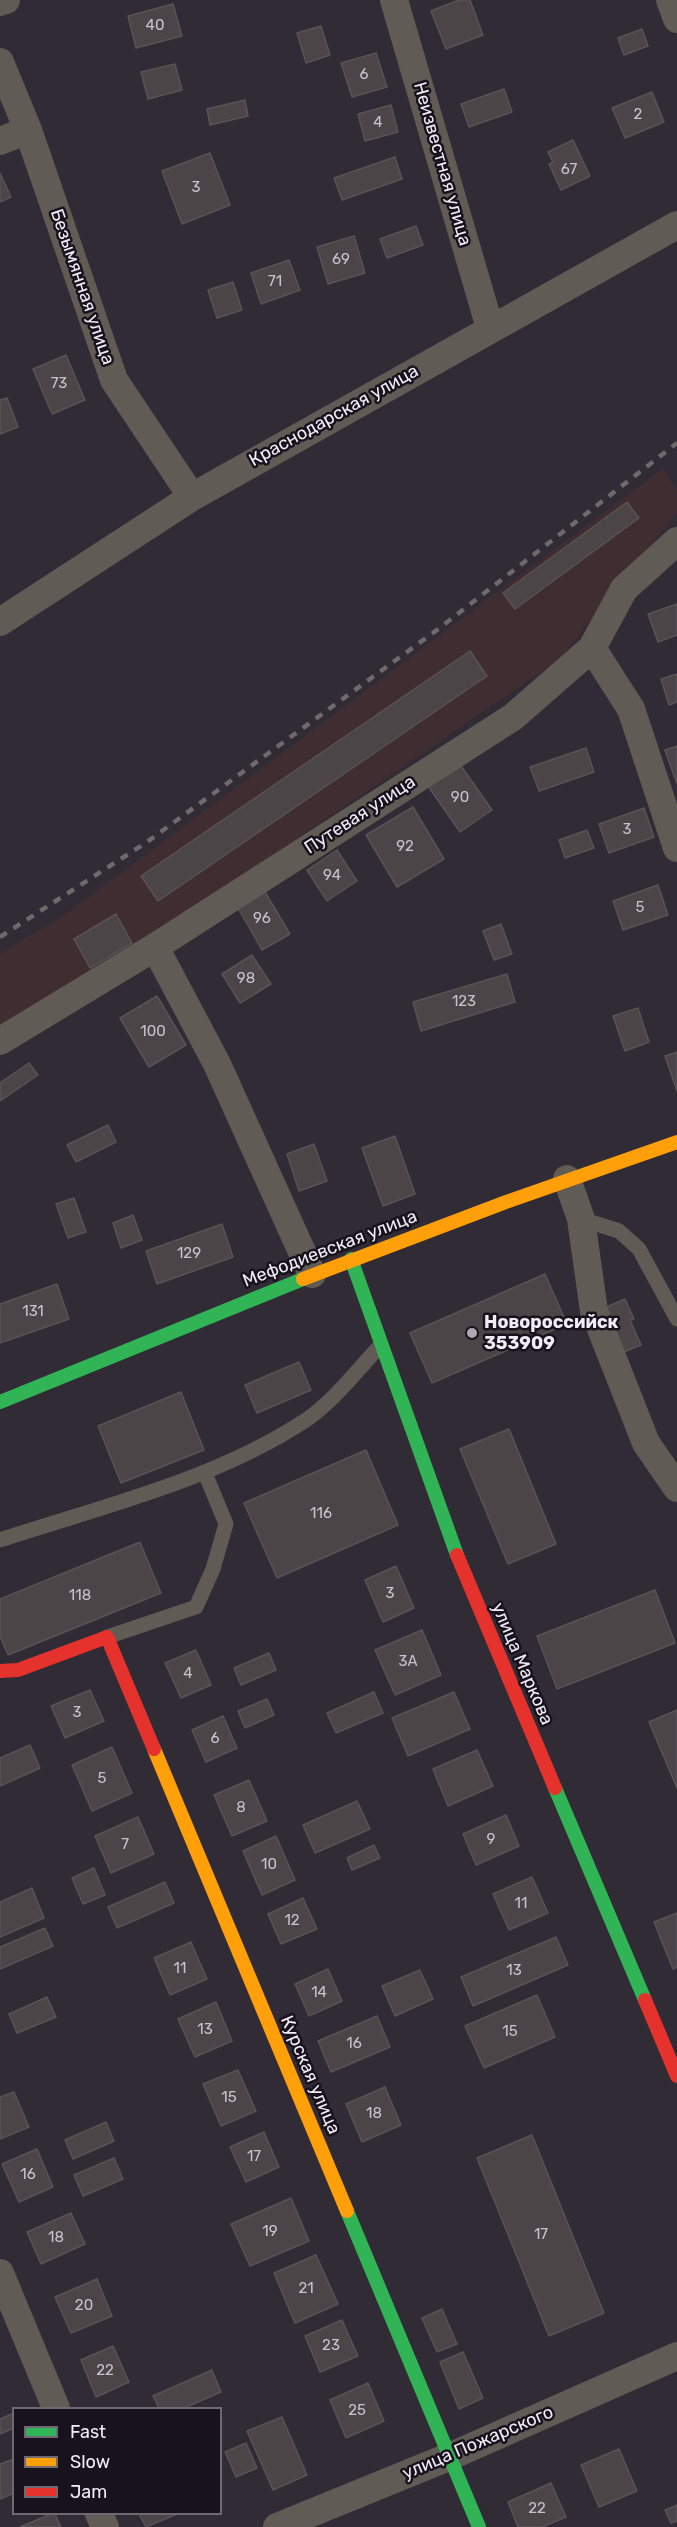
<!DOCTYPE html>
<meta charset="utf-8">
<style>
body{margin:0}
#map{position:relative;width:677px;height:2527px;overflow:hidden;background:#312b36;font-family:Rubik,sans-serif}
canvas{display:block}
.legend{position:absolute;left:12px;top:2407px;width:210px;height:108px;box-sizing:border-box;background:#17121b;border:2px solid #6f6973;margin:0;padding:8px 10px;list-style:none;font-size:18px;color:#f2ecf8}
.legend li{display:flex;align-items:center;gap:12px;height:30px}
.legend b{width:30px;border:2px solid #6f6973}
</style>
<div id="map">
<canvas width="677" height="2527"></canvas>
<ul class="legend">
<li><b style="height:8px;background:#30b455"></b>Fast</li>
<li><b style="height:8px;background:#ff9f0a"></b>Slow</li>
<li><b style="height:8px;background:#e5322d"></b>Jam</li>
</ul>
</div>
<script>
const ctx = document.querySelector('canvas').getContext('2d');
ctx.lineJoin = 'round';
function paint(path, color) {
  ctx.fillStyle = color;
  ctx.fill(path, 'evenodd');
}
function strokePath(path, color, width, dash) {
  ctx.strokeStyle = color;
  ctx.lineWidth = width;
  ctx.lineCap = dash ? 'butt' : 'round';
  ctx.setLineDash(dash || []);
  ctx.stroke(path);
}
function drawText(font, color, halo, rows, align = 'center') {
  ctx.font = font + ' Rubik,sans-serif';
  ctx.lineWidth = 5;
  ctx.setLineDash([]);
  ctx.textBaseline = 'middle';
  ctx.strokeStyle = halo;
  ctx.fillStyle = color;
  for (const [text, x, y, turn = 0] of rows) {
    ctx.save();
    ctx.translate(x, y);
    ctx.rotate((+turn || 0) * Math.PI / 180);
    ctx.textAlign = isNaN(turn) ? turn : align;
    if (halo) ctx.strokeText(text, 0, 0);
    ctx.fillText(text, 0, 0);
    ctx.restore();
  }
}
const industrial = new Path2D(`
 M663,468L677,490V512L560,659L174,923L0,1027V954L70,911Z`);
const building = new Path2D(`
 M459,0H470L483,35L446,49L431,11Z
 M173,4L182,36L136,48L128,16Z
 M321,26L330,55L306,63L297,33Z
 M642,29L648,46L624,55L618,38Z
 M376,53L387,87L352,97L341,63Z
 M175,64L182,90L148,99L141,72Z
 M504,89L512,112L469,127L461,104Z
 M652,92L664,122L625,138L612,108Z
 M245,100L248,116L210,125L207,109Z
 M391,105L398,132L365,141L358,114Z
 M573,140L590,176L561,190L549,164L553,162L548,152Z
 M210,153L230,205L182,224L162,171Z
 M395,157L402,179L342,200L334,178Z
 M0,173L11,197L0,202Z
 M416,226L423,245L387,258L380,239Z
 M354,236L365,273L328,284L317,247Z
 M289,260L300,290L261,304L251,273Z
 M233,282L242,310L217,318L208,290Z
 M66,355L85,400L52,414L33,369Z
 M7,398L18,427L0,434V400Z
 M627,502L639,518L515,609L503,593Z
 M677,604V635L658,642L648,614Z
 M470,651L487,676L158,901L141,876Z
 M677,674V702L669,705L661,679Z
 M677,746V784L665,750Z
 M586,748L594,772L539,791L530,767Z
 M459,763L492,810L460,832L428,786Z
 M413,807L444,859L397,887L366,835Z
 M644,808L654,837L609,853L599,824Z
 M587,830L594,848L565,858L559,840Z
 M337,850L357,881L327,901L307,870Z
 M658,885L668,915L623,930L613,901Z
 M262,887L290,934L262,950L235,903Z
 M116,914L132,943L90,968L74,939Z
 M501,924L512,954L494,960L483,931Z
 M252,955L271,984L240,1003L222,974Z
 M507,974L515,1002L421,1031L413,1002Z
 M157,996L186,1045L149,1067L120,1018Z
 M638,1008L649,1042L625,1051L613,1016Z
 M677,1052V1091L665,1056Z
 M29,1063L38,1075L0,1101V1083Z
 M108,1125L116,1142L76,1162L67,1145Z
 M395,1136L415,1194L383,1206L362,1148Z
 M314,1144L327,1181L299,1191L287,1154Z
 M74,1198L86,1232L68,1238L56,1204Z
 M133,1215L142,1240L121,1248L113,1223Z
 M222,1224L233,1257L157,1284L146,1251Z
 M545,1274L567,1324L432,1383L410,1333Z
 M57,1284L69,1319L0,1343V1304Z
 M625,1299L634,1319L630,1320L641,1345L621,1353L602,1309Z
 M299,1362L311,1390L257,1413L245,1385Z
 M181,1392L204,1450L121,1483L98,1426Z
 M509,1429L556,1544L508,1564L460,1449Z
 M366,1450L398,1525L277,1578L244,1503Z
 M140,1542L161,1593L8,1655L0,1636V1599Z
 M396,1566L414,1608L383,1622L365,1580Z
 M655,1590L675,1643L557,1689L537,1636Z
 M422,1630L441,1675L395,1695L375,1650Z
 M196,1650L211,1685L181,1698L165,1663Z
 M269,1653L276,1670L241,1685L234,1668Z
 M90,1690L104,1721L65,1738L51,1706Z
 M374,1692L383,1713L336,1733L327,1713Z
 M454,1692L470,1729L408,1756L392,1718Z
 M267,1699L274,1715L245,1728L238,1711Z
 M677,1710V1788L649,1722Z
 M223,1716L237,1748L206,1762L192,1730Z
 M30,1745L40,1768L0,1786V1758Z
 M112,1747L132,1793L92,1811L72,1765Z
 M477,1750L493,1786L448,1806L433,1769Z
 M249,1780L267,1821L232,1836L214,1795Z
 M357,1801L370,1829L315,1853L303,1825Z
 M506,1815L519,1846L476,1865L463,1834Z
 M138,1817L154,1854L111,1873L95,1836Z
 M276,1836L295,1880L262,1895L243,1851Z
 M374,1845L380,1858L352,1870L347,1858Z
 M94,1868L105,1895L83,1904L72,1878Z
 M532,1877L548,1913L509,1930L493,1894Z
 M165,1882L174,1903L117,1928L108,1907Z
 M32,1888L44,1918L0,1937V1902Z
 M303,1898L317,1929L281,1944L268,1914Z
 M677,1913V1967L673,1969L654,1922Z
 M45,1928L53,1946L0,1969V1947Z
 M556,1937L568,1965L473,2006L461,1977Z
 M191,1942L207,1979L170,1995L154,1958Z
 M328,1969L342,2001L309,2016L295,1984Z
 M420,1970L433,1999L395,2016L382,1986Z
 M537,1995L555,2037L484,2068L465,2026Z
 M47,1997L56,2017L17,2033L9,2014Z
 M216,2002L232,2041L195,2057L178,2019Z
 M377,2016L390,2047L331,2072L318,2041Z
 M238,2070L256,2111L221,2126L203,2084Z
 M385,2087L401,2125L362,2142L346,2104Z
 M14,2092L29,2127L0,2139V2097Z
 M106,2122L114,2141L73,2159L65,2140Z
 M264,2132L279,2167L246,2182L230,2147Z
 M532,2135L604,2313L549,2336L477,2158Z
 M37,2149L53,2187L19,2202L2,2164Z
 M114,2158L123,2179L83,2196L74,2175Z
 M291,2198L309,2241L250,2266L231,2224Z
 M71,2213L85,2244L41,2264L27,2232Z
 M316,2255L338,2304L295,2323L274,2273Z
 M97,2279L112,2316L71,2333L55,2297Z
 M442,2309L457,2344L437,2352L422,2318Z
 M342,2320L358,2356L320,2372L305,2336Z
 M113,2346L129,2382L96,2397L81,2360Z
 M463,2352L483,2398L459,2409L440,2362Z
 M212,2370L221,2392L184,2408H159L153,2396Z
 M368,2383L384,2421L346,2438L330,2400Z
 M14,2413V2428L0,2434V2419Z
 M282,2417L307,2475L273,2490L247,2431Z
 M246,2443L257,2468L236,2477L225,2452Z
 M619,2449L637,2491L599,2507L581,2465Z
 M14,2459V2493L0,2499V2464Z
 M551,2483L566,2517L542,2527H518L508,2502Z
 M677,2505V2521L671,2523L665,2510Z
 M51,2514H55L61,2527H20Z
 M139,2514H177L146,2527Z`);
const lane = new Path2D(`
 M581,1219L619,1231L639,1249L677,1319
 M0,1540C103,1506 215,1480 306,1420C334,1401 358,1369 381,1345
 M107,1637L196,1607L213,1569L226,1524L205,1473`);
const street = new Path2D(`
 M394,0L490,328
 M670,0L677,19
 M0,2L6,0
 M0,62L28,130L114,380L192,497
 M0,141L28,130
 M0,622L192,497L677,225
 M592,648L631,709L677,848
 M155,947L217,1064L312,1274
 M0,1041L155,947L513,717L592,648L624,589L677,541
 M567,1179L581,1219L594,1311L646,1443L677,1488
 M0,2273L56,2408
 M99,2514L105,2527
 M277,2527L451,2456L677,2356`);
const fast = new Path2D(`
 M351,1259L457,1555
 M0,1402L303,1279
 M555,1788L645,2000
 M347,2211L479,2527`);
const slow = new Path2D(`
 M303,1279L506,1202L677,1142
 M154,1749L347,2211`);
const jam = new Path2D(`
 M457,1555L555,1788
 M0,1671L18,1670L107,1637L154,1749
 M645,2000L677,2076`);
const rail = new Path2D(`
 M0,937L147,842L437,630L677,443`);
const markers = [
 [472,1333,6,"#aea8b4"]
];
const numberNames = [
 ["40",155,26],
 ["6",364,75],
 ["2",638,115],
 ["4",378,123],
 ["67",569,170],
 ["3",196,188],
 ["69",341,260],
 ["71",275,282],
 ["73",59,384],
 ["90",460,798],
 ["3",627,830],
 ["92",405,847],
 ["94",332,876],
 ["5",640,908],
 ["96",262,919],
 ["98",246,979],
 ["123",464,1002],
 ["100",153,1032],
 ["129",189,1254],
 ["131",33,1312],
 ["116",321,1514],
 ["3",390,1594],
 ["118",80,1596],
 ["3А",408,1662],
 ["4",188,1674],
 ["3",77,1713],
 ["6",215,1739],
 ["5",102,1779],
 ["8",241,1808],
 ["9",491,1840],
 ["7",125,1845],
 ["10",269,1865],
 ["11",521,1904],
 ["12",292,1921],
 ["11",180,1969],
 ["13",514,1971],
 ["14",319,1993],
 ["13",205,2030],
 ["15",510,2032],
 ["16",354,2044],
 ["15",229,2098],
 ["18",374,2114],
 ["17",254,2157],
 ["16",28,2175],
 ["19",270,2232],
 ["17",541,2235],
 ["18",56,2238],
 ["21",306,2289],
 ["20",84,2306],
 ["23",331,2346],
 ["22",105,2371],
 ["25",357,2411],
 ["22",537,2509]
];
const streetNames = [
 ["Неизвестная улица",442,164,74],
 ["Безымянная улица",82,287,71],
 ["Краснодарская улица",334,416,-29],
 ["Путевая улица",360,815,-33],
 ["Мефодиевская улица",330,1249,-21],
 ["улица Маркова",522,1664,67],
 ["Курская улица",310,2075,67],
 ["улица Пожарского",478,2443,-23]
];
const poiNames = [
 ["Новороссийск",484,1323],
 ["353909",484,1344]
];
paint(industrial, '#3f2d32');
paint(building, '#4b4548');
strokePath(building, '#585355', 1.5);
strokePath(lane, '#605b54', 15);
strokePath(street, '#605b54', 28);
strokePath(fast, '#30b455', 14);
strokePath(slow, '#ff9f0a', 14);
strokePath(jam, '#e5322d', 14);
strokePath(rail, '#6e6a6b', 4.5, [8, 8]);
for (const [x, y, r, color] of markers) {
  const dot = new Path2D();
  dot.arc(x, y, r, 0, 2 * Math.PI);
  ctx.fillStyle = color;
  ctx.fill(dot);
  strokePath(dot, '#17121b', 2);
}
drawText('15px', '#c8c2cc', null, numberNames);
drawText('18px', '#f2ecf8', '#17121b', streetNames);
drawText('bold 18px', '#f2ecf8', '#17121b', poiNames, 'left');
</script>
